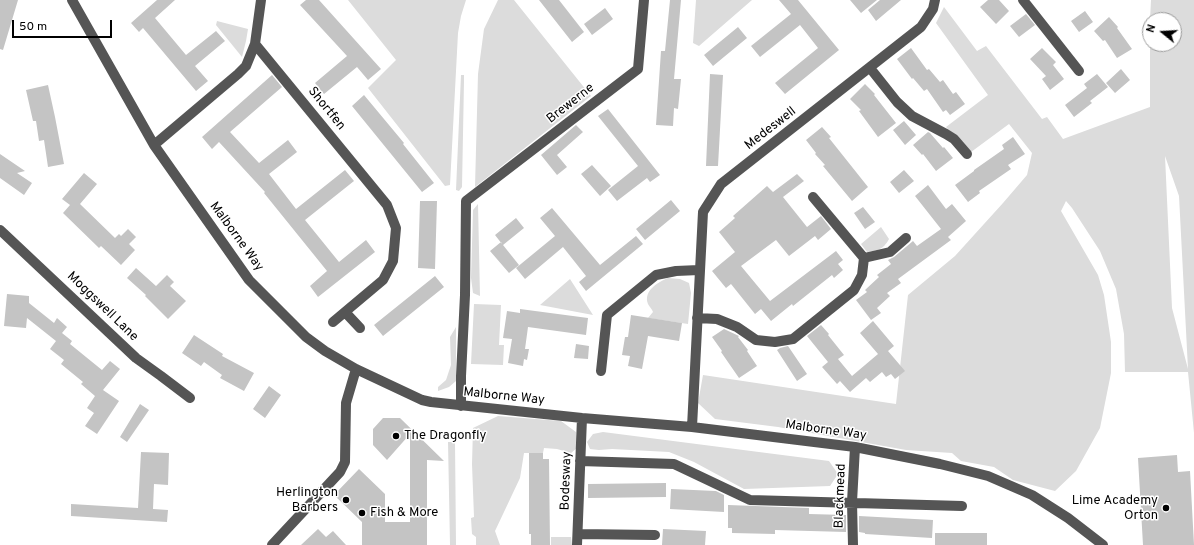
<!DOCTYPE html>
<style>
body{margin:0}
#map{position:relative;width:1194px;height:545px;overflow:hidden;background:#fff;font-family:Overpass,sans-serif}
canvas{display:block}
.north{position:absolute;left:1142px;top:12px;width:40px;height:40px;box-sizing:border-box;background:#fff;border:1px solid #999;border-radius:50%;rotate:288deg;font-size:11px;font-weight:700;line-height:16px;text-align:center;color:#000}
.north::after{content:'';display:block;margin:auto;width:14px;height:18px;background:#000;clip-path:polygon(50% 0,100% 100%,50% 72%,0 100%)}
.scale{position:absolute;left:12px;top:20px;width:100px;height:18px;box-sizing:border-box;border:2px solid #000;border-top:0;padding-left:5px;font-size:12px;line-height:14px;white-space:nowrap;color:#000;-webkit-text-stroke:3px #fff;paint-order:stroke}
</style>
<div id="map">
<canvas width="1194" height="545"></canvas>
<div class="north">N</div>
<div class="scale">50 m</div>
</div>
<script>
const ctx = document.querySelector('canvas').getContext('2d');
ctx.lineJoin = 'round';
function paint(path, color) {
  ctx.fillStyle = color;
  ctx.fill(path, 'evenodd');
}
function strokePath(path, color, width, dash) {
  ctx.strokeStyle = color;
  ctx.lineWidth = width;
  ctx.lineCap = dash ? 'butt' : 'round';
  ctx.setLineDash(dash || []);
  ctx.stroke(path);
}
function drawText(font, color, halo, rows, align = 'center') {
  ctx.font = font + ' Overpass,sans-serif';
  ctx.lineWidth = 3;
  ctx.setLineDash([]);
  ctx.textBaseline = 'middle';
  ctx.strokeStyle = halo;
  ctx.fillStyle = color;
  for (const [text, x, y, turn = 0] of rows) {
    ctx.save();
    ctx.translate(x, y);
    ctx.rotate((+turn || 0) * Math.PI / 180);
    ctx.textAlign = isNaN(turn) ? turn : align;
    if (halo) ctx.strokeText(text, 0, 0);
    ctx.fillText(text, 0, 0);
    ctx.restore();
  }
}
const green = new Path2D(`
 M348,0H466L461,16L458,33L450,185L445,186L368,88L396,60Z
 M498,0H514L591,96L475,187L478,74L484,29Z
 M696,0H752L699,46L693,43Z
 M1151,0H1194V433L1188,372H1125L1124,334L1116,289L1100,251L1072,208L1066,201L1061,211L1098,275L1104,295L1111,342V373L1100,428L1076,471L1055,491L1013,480L994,467L961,461L952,453L906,450L778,427L715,419L698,403L703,375L896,404L908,295L955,256L1003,203L1027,175L1032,153L1009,124L967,155L957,139L946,127L988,95L936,23L944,7L977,51L986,46L1042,119L1047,117L1063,139L1150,107V44H1174V20H1150ZM1165,156L1179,196L1188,369L1172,308Z
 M217,21L248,29L246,41L242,57L216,25Z
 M461,75H464V81L462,187L459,191L456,190Z
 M478,204L480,296L473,293L471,278L473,210Z
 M881,227L889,239C883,250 878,250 867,252L861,244Z
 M668,278L680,279L689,283L691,293L688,324L648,318L653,312C652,309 649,306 648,304C643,291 658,282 668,278Z
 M570,279L593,315L540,305Z
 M474,304L501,305L499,345H504L503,365L471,364Z
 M456,327V381L449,387L438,391V387L446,380L451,365L450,337Z
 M498,416L561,421L576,432L577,448L571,453L557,449L544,448L543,453H524L520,478L495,531L500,545H476V537L472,534L471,518L474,517L472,464L473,428Z
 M603,432L829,461L838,474L830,486L744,489L694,462L669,452L612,449L599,450L590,449L587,442L593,434Z
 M448,442H455L456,545H450Z
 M551,537H571L572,545H551Z`);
const building = new Path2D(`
 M0,0H18L3,50L0,49Z
 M157,0H175L155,18L186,55L216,31L225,41L195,66L208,81L196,91L143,28L139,32L131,23Z
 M306,0H319L381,69L368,80L357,67L324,94L315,83L347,56L300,5Z
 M539,0H559L584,32L572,42Z
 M670,0H681L674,79H681L678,109L674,108L673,126L656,125L661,51H665Z
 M779,0H798L839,50L785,94L775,83L818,48L800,25L760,57L751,46L791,14Z
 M850,0H877L861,13Z
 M880,0H901L876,21L868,10Z
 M988,0H999L1009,11L996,24L980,7Z
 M605,8L613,19L592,35L584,24Z
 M1085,11L1093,22L1079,32L1071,21Z
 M1026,14L1035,25L1019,37L1010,26Z
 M1109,17L1118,27L1117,28L1132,49L1117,58L1105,40L1103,41L1094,31Z
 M738,27L747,38L713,66L704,55Z
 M911,48L927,70L929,69L940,82L943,80L953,94L956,92L965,104L950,115L946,110L943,112L927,89L924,91L913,78L912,79L897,59Z
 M1042,48L1056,62L1053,65L1064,79L1050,90L1042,79L1046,76L1030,59Z
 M1121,69L1130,80L1115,93L1106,83Z
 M710,74L723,75L718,166H706Z
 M1097,74L1108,87L1090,101L1092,103L1074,117L1065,105L1087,88L1084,84Z
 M272,75L282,87L230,132L259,163L288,140L297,152L269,174L296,209L345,170L354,181L305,220L339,262L366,240L375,252L318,297L310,286L327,271L264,193L265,192L219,142L212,149L202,137Z
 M865,84L875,94L874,95L896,123L878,137L859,111L861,110L850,99Z
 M48,85L55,117L64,164L48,167L44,140L39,141L36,121H33L26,90Z
 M364,95L404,143L403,144L434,183L422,192L352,106Z
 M608,109L660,175L650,182L647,178L617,201L608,190L638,166L598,116Z
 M904,121L916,135L905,145L893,130Z
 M576,125L583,132L557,155L567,167L557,175L541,155Z
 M822,127L831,137L829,138L868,187L852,201L823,166L825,165L815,154L816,153L806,140Z
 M928,132L930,133L943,148L944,147L953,158L936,171L923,154L922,155L913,145Z
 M1013,137L1025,154L1008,165L1011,169L979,191L980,193L968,202L955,185L974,171V170L1004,149L1002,145Z
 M0,154L25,171L17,173L32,183L24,195L0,178Z
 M592,165L611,186L600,196L581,174Z
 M904,170L914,181L899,193L890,182Z
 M84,173L97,184L80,204L115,238L119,234L121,236L128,229L136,237L129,244L135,250L121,265L101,246L99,248L63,213L70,205L62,199Z
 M797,174L804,181L783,197L807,227L821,216L831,229L818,240L815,236L789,256L776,240L741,266L770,301L836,251L843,260L838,264L843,270L834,278L832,275L793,306L792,304L771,321L761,309L755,314L731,284L726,288L712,271L735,252L719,232L735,218L733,216L767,186L773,192Z
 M928,185L946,209L952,204L966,221L948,237L951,240L898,279L901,283L887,293L890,296L877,308L881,313L871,320L856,300L867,292L865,290L879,277L877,275L891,264L888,260L894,257L913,241L917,246L941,229L915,196Z
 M671,200L680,211L645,240L636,229Z
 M420,201H437L435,269L418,268Z
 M863,207L875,222L865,229L854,213Z
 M552,208L600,265L636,236L643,244L586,291L579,282L586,276L563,247L525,279L516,268L555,236L540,218Z
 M516,218L524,228L503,245L519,265L509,273L490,251L501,242L502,244L495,235Z
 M136,268L156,286L167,275L174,282L170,286L186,301L168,319L145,296L146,295L127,278Z
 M435,276L444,287L383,336L374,325Z
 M7,294L29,296V303L54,323L57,318L67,327L62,333L72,341L70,344L102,370L110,361L120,369L103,390L119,401L97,434L85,426L94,413L87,408L95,396L81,384L83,382L61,364L64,360L50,349L56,341L27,318L26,328L4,326Z
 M520,309L588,318L586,335L528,327L525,349H529L527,360L524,359L523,366L508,363L512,339L503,338L507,311L520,313Z
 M631,315L682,323L679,341L648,336L642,369L628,366L630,356L622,355L625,337H628Z
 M873,321L894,346L888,351L905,371L895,379L891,374L886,377L882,372L870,382L866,378L850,392L840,381L837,384L822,367L828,362L807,336L821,325L829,334L828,335L844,355L838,359L852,376L878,354L860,333Z
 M724,329L739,336L738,337L748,350L747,351L757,366L739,378L721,352L722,351L712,337Z
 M194,335L223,354L222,356L254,373L244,391L220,378L222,375L204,362L201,366L182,353Z
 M576,344L589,346L588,359L574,358Z
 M788,346L807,374L797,381L777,350L780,348Z
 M269,386L281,395L265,418L253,409Z
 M140,404L149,410L127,442L120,437Z
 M383,418H400L444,461L427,460V545H362V522L334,495L359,469L385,494V522H410V434L387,460L373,445V429Z
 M141,452L169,453L168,485L154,484L153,509L168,510L167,522L71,516V504L138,508Z
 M529,453H543V459H549L550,545H531V534H529Z
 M1177,455L1178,472L1190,471L1194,545H1143L1138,458Z
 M666,483V497L588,498V484Z
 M671,489L716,491L724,495V512L670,509Z
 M728,505L809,508V514L846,515V532L775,530V534L732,533V528H728Z
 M859,516L933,520L932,538L865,534V533L859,532Z
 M318,529L326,537L333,531L346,545H301Z
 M663,529L706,531L705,545H662Z
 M935,533H987V545H935Z`);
const minor = new Path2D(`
 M72,0L154,145L249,280L306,337L325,351L356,369L422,400L431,402L582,418L692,427L855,447L940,464L988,476L1032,495L1068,518L1103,545
 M1023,0L1079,71
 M255,44L261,0
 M870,68L897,102L912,116L946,134L954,139L967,154
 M154,145L238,74L246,66L255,44L387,205L396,228L393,261L383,280L333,322
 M0,230L136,358L161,376L190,398
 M864,258L890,252L906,238
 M345,312L360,328
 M697,318L717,319L737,327L756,340L775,342L793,339L854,290L862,275L864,258L813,197
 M601,371L607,315L656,275L676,271L699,270
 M461,406V376L465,295L466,201L638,69L644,0
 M692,427L703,212L721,184L921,27L933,9L935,0
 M580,461L674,464L750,500L962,506
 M578,534L655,535
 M272,545L340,472L345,462L346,403L356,369
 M577,545L582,418
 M853,545L852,502L855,447`);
const markers = [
 [396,436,4,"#000"],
 [346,500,4,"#000"],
 [1166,508,4,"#000"],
 [362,513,4,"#000"]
];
const streetNames = [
 ["Brewerne",571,104,-38],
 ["Shortfen",326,109,51],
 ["Medeswell",771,129,-38],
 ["Malborne Way",236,237,54],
 ["Moggswell Lane",102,307,44],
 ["Malborne Way",504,397,6],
 ["Malborne Way",826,431,8],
 ["Bodesway",567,481,-88],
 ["Blackmead",841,496,-88]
];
const poiNames = [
 ["The Dragonfly",404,436],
 ["Herlington",338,493,"right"],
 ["Barbers",338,508,"right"],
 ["Lime Academy",1158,501,"right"],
 ["Orton",1158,516,"right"],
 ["Fish & More",370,513]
];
paint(green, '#dcdcdc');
paint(building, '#c4c4c4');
strokePath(minor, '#555', 10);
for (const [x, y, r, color] of markers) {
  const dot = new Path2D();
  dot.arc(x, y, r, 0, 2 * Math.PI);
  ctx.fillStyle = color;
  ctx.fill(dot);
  strokePath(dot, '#fff', 1.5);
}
drawText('13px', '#000', '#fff', streetNames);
drawText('13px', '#000', '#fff', poiNames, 'left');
</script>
